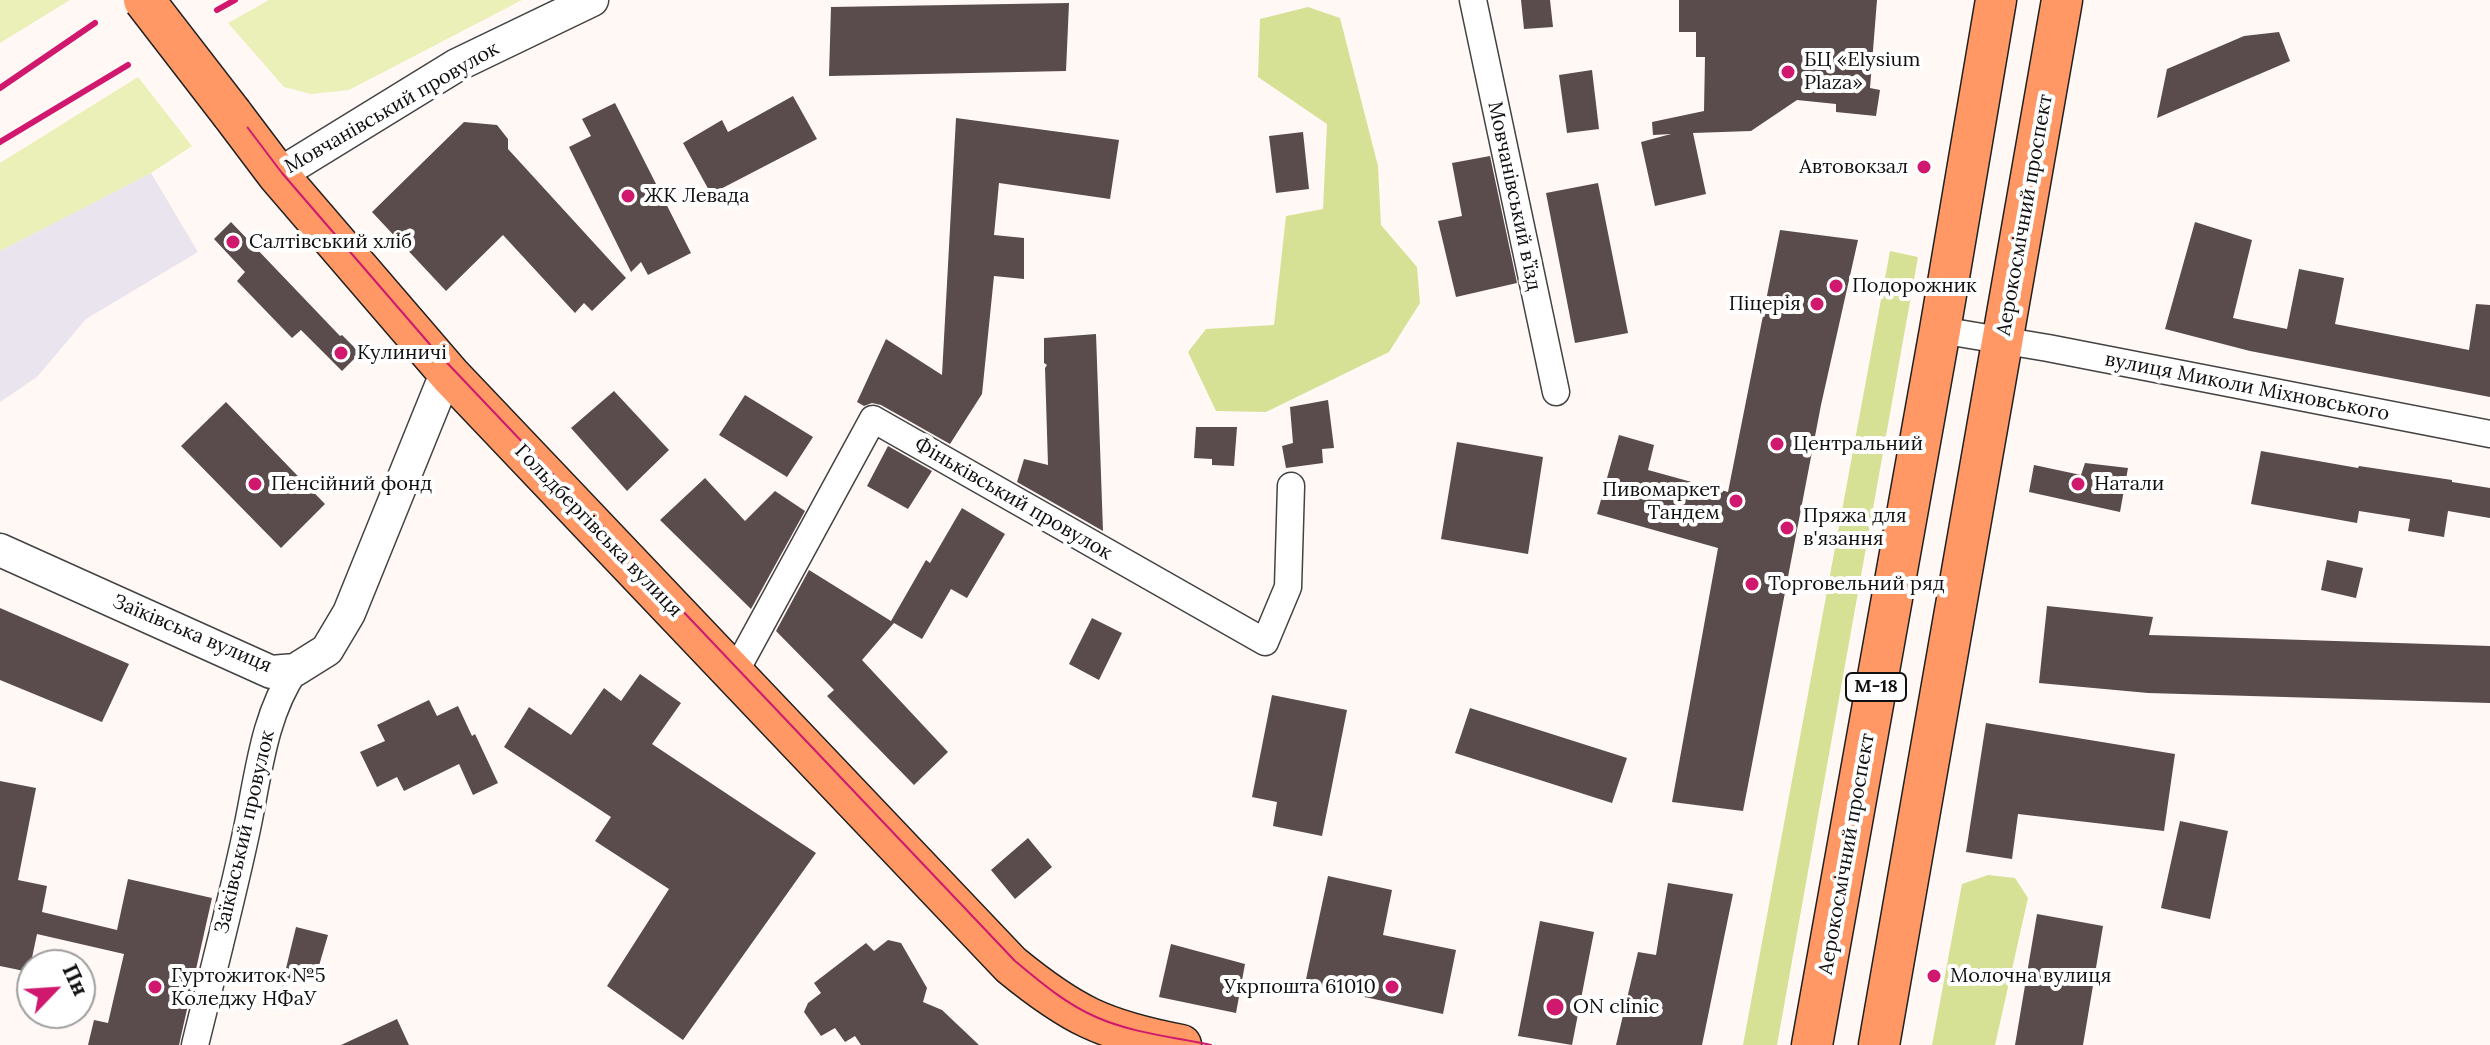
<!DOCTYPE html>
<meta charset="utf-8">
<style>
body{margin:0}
#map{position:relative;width:2490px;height:1045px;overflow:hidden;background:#fff8f4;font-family:Lora,serif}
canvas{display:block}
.north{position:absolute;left:16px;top:949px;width:80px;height:80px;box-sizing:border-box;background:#fff;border:2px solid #9f9f9f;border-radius:50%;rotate:65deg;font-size:22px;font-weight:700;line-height:32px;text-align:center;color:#101010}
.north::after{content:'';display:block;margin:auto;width:28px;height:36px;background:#d0186f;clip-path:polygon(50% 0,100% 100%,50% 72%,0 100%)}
</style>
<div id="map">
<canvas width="2490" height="1045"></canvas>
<div class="north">Пн</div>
</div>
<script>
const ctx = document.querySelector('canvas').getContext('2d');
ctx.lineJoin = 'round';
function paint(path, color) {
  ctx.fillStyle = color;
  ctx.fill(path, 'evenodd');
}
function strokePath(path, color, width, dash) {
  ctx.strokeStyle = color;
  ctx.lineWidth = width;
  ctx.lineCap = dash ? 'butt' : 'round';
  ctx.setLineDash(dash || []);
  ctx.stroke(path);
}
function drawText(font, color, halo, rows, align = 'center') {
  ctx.font = font + ' Lora,serif';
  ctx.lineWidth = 8;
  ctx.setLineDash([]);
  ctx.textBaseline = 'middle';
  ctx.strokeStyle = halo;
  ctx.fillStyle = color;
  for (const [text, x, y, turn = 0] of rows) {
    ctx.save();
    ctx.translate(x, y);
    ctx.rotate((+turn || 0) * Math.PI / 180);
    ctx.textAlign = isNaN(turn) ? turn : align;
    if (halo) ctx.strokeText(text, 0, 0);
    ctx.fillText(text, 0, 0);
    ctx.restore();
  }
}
const industrial = new Path2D(`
 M151,173L198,252L86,319L37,377L0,402V251Z`);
const green = new Path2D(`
 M0,0H70L0,43Z
 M269,0H522L349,90L311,94L284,87L228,23Z
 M138,77L192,146L151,173L0,251V163Z`);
const forest = new Path2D(`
 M1308,7L1340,18L1378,166L1381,225L1417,267L1420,303L1389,352L1266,412L1216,411L1188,352L1206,329L1274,325L1286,216L1323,209L1327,124L1258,77L1260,19Z
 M1890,251L1918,257L1777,1045H1743Z
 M1988,875L2015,878L2028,898L1995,1045H1932L1962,884Z`);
const building = new Path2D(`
 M1521,0H1550L1553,27L1524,29Z
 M1679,0H1877L1870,88L1880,90L1876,116L1836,112V104L1797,100L1751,131L1693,133L1706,194L1655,206L1641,142L1671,134L1653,135L1652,122L1704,111L1705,57H1696V32H1679Z
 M1069,3L1066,71L829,76L831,7Z
 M2279,32L2290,61L2157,118L2167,69L2244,36Z
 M1592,70L1599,129L1567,133L1559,75Z
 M793,96L817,139L711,194L683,143L722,120L728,132Z
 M615,103L691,253L648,275L641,262L631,272L569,147L591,136L582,119Z
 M956,118L1119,140L1110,199L999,183L994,235L1024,238V279L994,276L982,394L950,444L881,405L872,403L864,406L857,402L886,339L942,375Z
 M464,122L497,125L508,139V149L626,278L592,311L584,303L575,313L503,235L446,291L372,212Z
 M1303,132L1309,189L1276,193L1269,136Z
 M1490,156L1517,283L1456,297L1438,221L1462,216L1452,163Z
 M1598,183L1628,333L1575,343L1546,193Z
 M231,222L340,336L342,335L360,353L342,371L301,330L292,338L237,281L245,272L214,239Z
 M2195,222L2252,240L2233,318L2287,329L2299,269L2344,278L2335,324L2469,350L2476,304L2490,305V397L2250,351L2165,329Z
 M1780,230L1858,240L1821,405L1743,811L1672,802L1718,548L1597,514L1619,435L1654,445L1648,470L1728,492Z
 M1096,334L1103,531L1017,482L1024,459L1048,465L1045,368L1047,365L1044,363V338Z
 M614,391L669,450L627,491L571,428Z
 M745,395L813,437L787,477L719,435Z
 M1328,400L1334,448L1322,449L1323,463L1286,468L1282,446L1293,443L1290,407Z
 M226,402L325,504L281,548L181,446Z
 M1196,427H1237L1234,466L1212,465V459L1194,458Z
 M1457,442L1543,457L1528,554L1441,539Z
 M888,446L932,471L908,509L867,486Z
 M2261,451L2358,468L2359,466L2452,480V482L2490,488V518L2448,511L2444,537L2408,531L2410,519L2359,511L2357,523L2251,504Z
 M2085,463L2128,468L2120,512L2029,492L2034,465L2081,475Z
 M705,478L745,521L775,491L805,511L751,609L660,520Z
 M962,508L1005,534L967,598L951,589L922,639L894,623L862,660L948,752L914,785L827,696L834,690L776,631L809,570L891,621L926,560L930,563Z
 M2327,560L2363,568L2356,598L2321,590Z
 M2047,606L2153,617L2149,635L2490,646V703L2148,693L2039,683Z
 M0,608L129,664L102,722L0,680Z
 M1092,618L1122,633L1099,680L1069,664Z
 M640,674L681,703L652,744L816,853L683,1040L607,986L669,889L595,841L611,817L504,747L529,707L571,735L604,688L621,701Z
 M1272,695L1347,710L1322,836L1273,826L1277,802L1252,797Z
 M429,700L437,716L458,706L472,736L475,734L498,783L473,795L459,764L404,791L397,777L377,787L360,752L385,741L377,725Z
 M1470,708L1627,758L1612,803L1455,753Z
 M1986,723L2175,754L2164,831L2018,814L2012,859L1966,852Z
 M0,781L36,788L18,880L47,886L42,912L117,930L128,879L212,898L179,1045H88L94,1020L108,1023L124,954L37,934L29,972L0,966Z
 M2180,821L2228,831L2210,919L2161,908Z
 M1028,838L1052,867L1015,899L991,870Z
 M1328,876L1392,890L1383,935L1456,950L1443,1014L1305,984Z
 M1668,883L1733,894L1702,1045H1616L1638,952L1656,955Z
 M2037,914L2103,926L2083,1045H2015Z
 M1540,921L1594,932L1572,1045L1518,1036Z
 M296,927L328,935L318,969L281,989Z
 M888,940L901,943L927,988L923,1002L942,1010L979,1045H861L855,1036L845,1042L835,1028L821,1036L804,1012L808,1003L821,993L814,983L866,943L874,951Z
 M1171,944L1245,964L1236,1013L1159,997Z
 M397,1019L409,1045H341Z`);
const minor = new Path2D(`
 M1473,0L1556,392
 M1940,330L2048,348L2490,434
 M734,674L873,419L1265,642L1288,587L1291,486
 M195,1045C212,976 230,907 245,838C258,781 262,718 295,670`);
const tertiary = new Path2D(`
 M278,175L457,65L592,0
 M0,550L271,672L295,670L327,650L349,613L441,386L450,375`);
const primary = new Path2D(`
 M232,114L278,175L450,375L1011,965C1072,1015 1103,1030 1181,1045
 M1812,1045L1940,330L1996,0
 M1879,1045L2062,0`);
const tram = new Path2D(`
 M151,0L282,173L433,348L1015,961C1040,982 1066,1004 1096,1017C1132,1033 1173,1037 1211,1045`);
const rail = new Path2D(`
 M217,10L235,0
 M0,88L95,23
 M0,142L128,65`);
const primaryBridge = new Path2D(`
 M144,0L232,114`);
const markers = [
 [1788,72,8,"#d0186f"],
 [1924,167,8,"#d0186f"],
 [628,196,8,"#d0186f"],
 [233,242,8,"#d0186f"],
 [1836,286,8,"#d0186f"],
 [1817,304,8,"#d0186f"],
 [341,353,8,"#d0186f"],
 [1777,444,8,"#d0186f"],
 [255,484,8,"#d0186f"],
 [2078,484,8,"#d0186f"],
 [1736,501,8,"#d0186f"],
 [1787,528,8,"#d0186f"],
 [1752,584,8,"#d0186f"],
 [1934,976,8,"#d0186f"],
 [155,987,8,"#d0186f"],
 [1392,987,8,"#d0186f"],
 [1555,1007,10,"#d0186f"]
];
const shields = [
 [1876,687,60]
];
const shieldNames = [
 ["М-18",1876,687]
];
const poiNames = [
 ["БЦ «Elysium",1804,60],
 ["Plaza»",1804,83],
 ["Автовокзал",1908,167,"right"],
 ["ЖК Левада",644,196],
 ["Салтівський хліб",249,242],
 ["Подорожник",1852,286],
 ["Піцерія",1801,304,"right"],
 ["Кулиничі",357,353],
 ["Центральний",1793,444],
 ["Пенсійний фонд",271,484],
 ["Натали",2094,484],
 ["Пивомаркет",1720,490,"right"],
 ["Тандем",1720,513,"right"],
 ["Пряжа для",1803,516],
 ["в'язання",1803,539],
 ["Торговельний ряд",1768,584],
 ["Гуртожиток №5",171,976],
 ["Коледжу НФаУ",171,999],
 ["Молочна вулиця",1950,976],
 ["Укрпошта 61010",1376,987,"right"],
 ["ON clinic",1573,1007]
];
const streetNames = [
 ["Мовчанівський провулок",392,108,-30],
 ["Мовчанівський в’їзд",1514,196,78],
 ["Аерокосмічний проспект",2025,215,-80],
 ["вулиця Миколи Міхновського",2247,387,11],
 ["Фіньківський провулок",1013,499,30],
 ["Гольдбергівська вулиця",598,531,46],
 ["Заїківська вулиця",192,634,23],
 ["Заїківський провулок",245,832,-77],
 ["Аерокосмічний проспект",1847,854,-80]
];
paint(industrial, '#eae4ef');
paint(green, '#ebefb8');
paint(forest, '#d7e196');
paint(building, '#5a4b4c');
strokePath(minor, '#434343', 29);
strokePath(tertiary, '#434343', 35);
strokePath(primary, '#212121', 43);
strokePath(minor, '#fff', 26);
strokePath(tertiary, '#fff', 32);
strokePath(primary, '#ff9864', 40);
strokePath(tram, '#d0186f', 2);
strokePath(rail, '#d0186f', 6);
strokePath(primaryBridge, '#212121', 43, []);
strokePath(primaryBridge, '#ff9864', 40);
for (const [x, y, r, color] of markers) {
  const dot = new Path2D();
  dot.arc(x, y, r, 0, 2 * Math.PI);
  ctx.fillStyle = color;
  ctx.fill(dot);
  strokePath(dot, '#fff', 3);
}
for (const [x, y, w] of shields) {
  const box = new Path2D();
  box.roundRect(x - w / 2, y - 14, w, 28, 6);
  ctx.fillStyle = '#fff';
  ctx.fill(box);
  strokePath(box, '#101010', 2);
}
drawText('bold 18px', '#101010', null, shieldNames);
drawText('20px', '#101010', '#fff', poiNames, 'left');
drawText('20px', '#101010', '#fff', streetNames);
</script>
